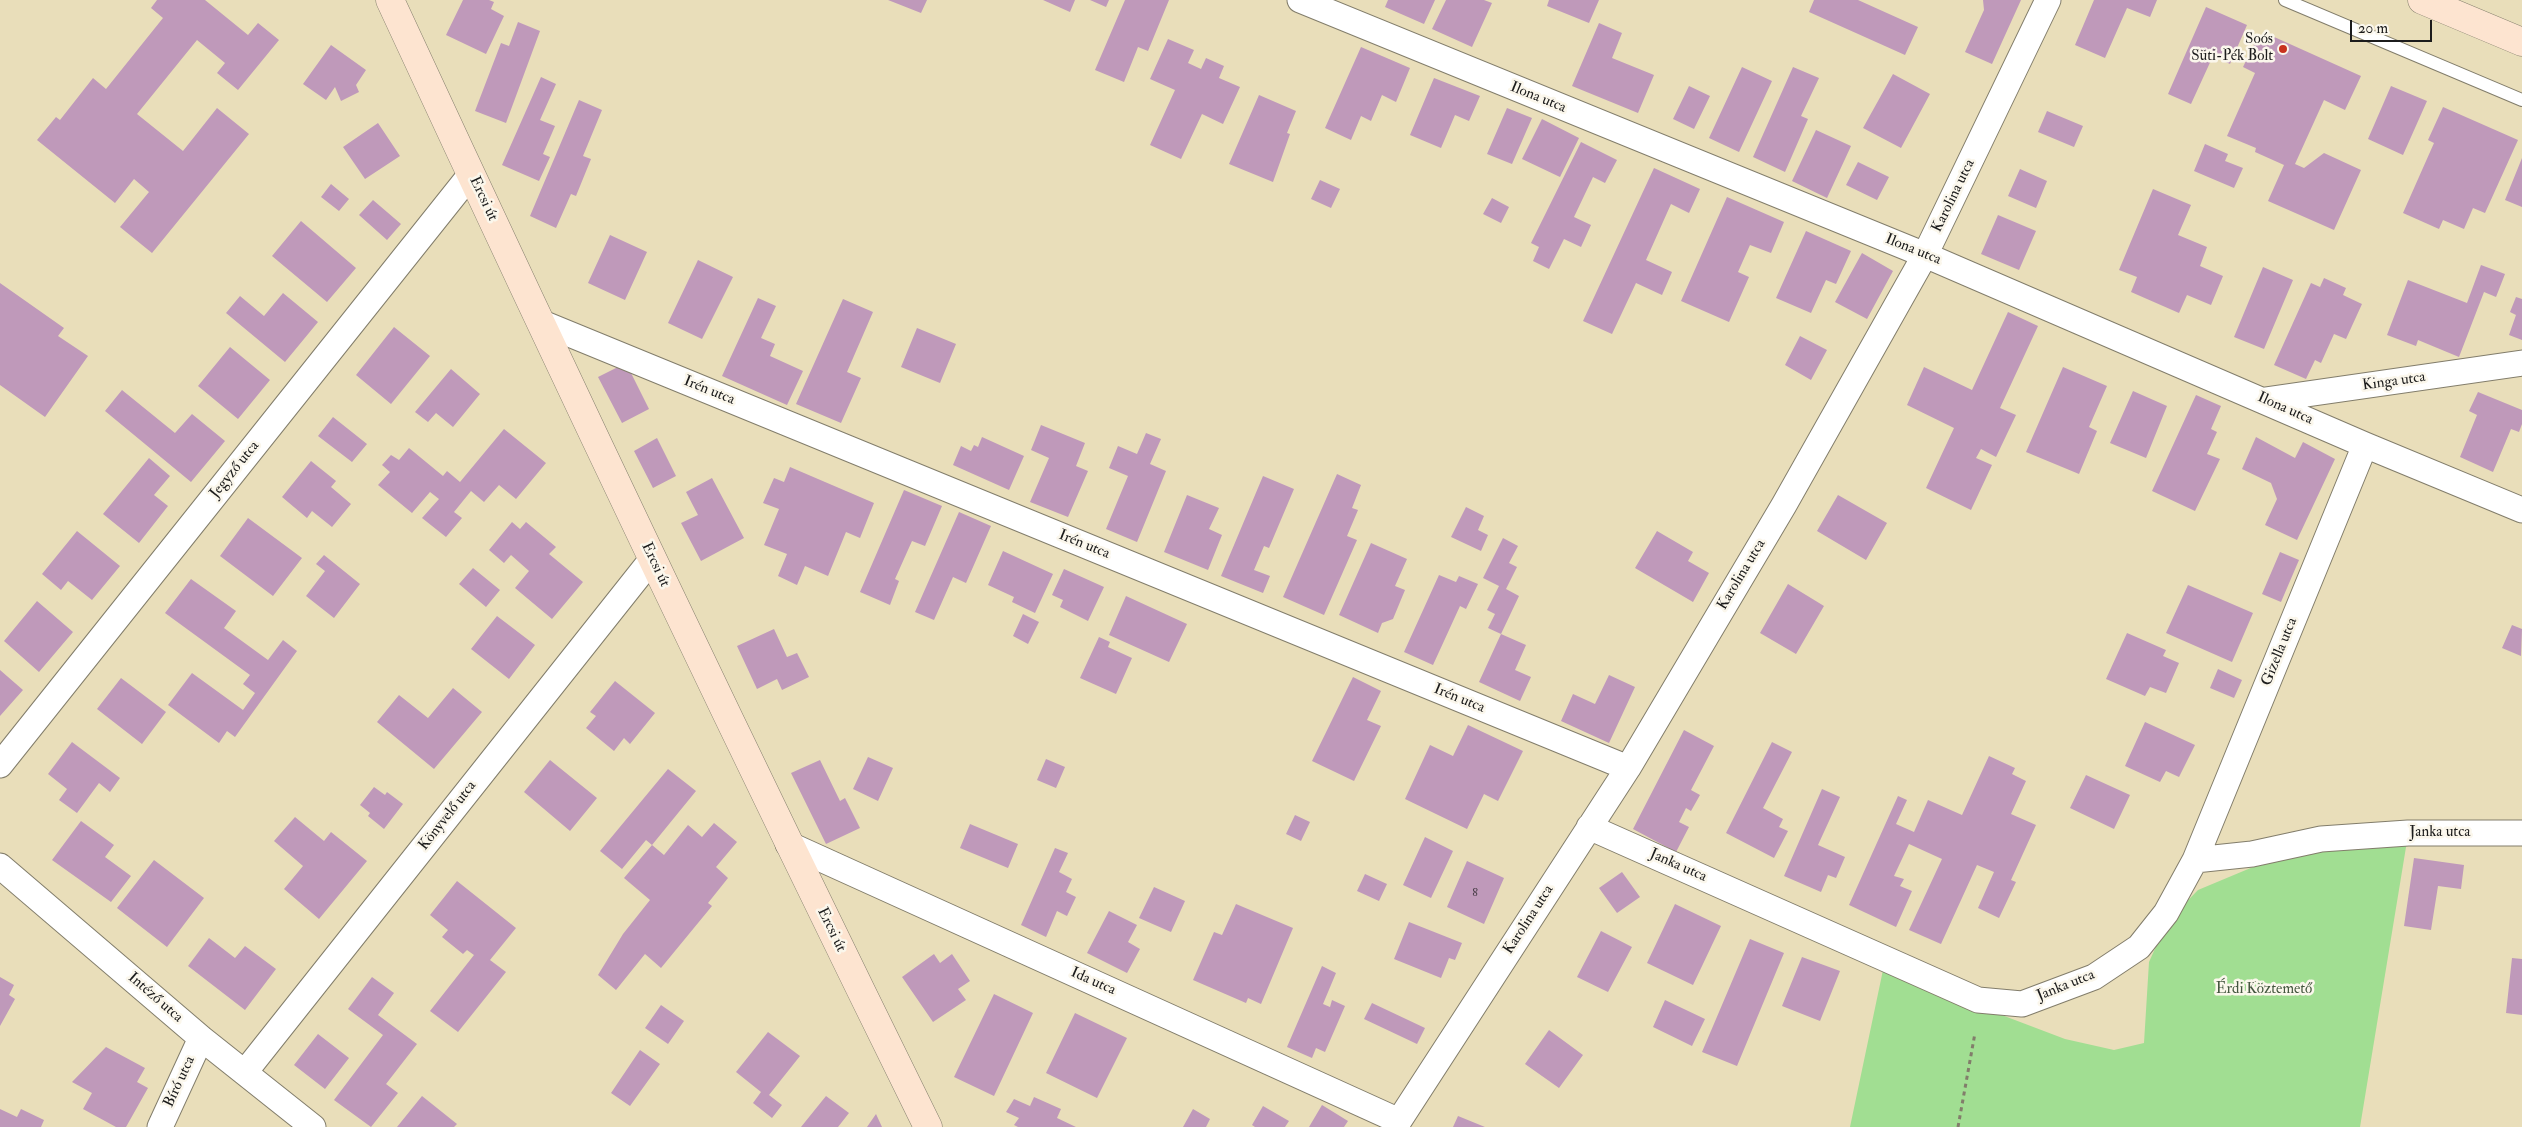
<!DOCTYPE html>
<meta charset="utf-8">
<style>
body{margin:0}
#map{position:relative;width:2522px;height:1127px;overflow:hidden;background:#e9deba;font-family:"IM FELL Double Pica",serif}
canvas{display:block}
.scale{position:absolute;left:2350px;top:20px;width:82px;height:22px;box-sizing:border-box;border:2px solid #1c1c1c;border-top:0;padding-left:6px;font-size:15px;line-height:18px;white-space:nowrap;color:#1c1c1c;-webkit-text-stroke:4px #fbf7ec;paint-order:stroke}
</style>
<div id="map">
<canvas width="2522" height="1127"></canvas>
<div class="scale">20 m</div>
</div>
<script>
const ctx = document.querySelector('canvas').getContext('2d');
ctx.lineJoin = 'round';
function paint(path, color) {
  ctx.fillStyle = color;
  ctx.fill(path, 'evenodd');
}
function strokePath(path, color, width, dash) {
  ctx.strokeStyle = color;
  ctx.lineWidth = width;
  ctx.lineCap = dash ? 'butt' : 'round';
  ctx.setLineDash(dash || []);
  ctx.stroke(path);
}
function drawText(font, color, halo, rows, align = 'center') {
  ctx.font = font + ' "IM FELL Double Pica",serif';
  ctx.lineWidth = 5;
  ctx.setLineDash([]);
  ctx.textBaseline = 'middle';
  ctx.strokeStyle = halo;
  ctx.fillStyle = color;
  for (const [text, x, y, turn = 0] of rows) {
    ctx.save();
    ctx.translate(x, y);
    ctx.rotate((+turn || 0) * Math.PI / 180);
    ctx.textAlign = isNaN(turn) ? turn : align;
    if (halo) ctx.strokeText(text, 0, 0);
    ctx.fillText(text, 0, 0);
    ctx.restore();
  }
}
const green = new Path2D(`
 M2407,841L2360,1127H1850L1883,970L2065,1039L2114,1050L2144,1043L2149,962L2167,922L2198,890L2253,867L2321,847Z`);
const building = new Path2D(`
 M157,0H205L248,35L258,23L279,40L238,90L217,73L225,63L197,40L137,114L183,151L217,108L249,134L152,253L120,227L149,192L134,179L115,203L37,140L56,117L60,120L93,78L106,89L163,18L151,8Z
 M463,0H489L494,2L491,9L504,16L486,54L446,35Z
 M888,0H927L921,13Z
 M1043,0H1075L1070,12Z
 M1090,0H1109L1106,7Z
 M1125,0H1169L1148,51L1138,47L1124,82L1095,70Z
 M1388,0H1435L1424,24L1385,7Z
 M1446,0H1484L1492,3L1472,47L1432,29Z
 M1549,0H1599L1589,23L1547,6Z
 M1814,0H1858L1918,27L1905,55L1809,12Z
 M1983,0H2021L1992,64L1965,52L1984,10Z
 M2094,0H2157L2150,17L2127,8L2105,58L2075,45Z
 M2206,7L2247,25L2230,64L2213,56L2191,104L2168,94Z
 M518,22L540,31L506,123L475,111L501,43L509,46Z
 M1599,23L1622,33L1612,58L1654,75L1638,113L1572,86Z
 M2258,36L2270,41L2272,36L2361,76L2345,110L2324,100L2295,164L2304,168L2324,153L2361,170L2334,230L2268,201L2284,165L2255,152L2256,148L2227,136L2255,73L2243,67Z
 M1168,39L1194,50L1188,63L1201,69L1206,58L1224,66L1219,78L1240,87L1223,124L1202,114L1181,159L1150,145L1175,90L1150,79Z
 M331,45L366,70L356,85L359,92L341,101L335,87L326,100L303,84Z
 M1361,47L1410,68L1396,102L1382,95L1371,121L1361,116L1351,140L1325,128Z
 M1742,67L1772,81L1739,152L1709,138Z
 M1793,67L1819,78L1801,116L1808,119L1785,172L1753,157Z
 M1893,74L1930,94L1901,148L1863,128Z
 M541,77L556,84L540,120L555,126L543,154L550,157L539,181L502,165Z
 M1434,78L1480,96L1469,121L1455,115L1441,148L1410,135Z
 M1689,86L1710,96L1694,129L1673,119Z
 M2391,86L2427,101L2403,155L2368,139Z
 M1259,95L1296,111L1287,133L1290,134L1273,182L1229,164Z
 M579,100L602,110L583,156L591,159L576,196L571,194L556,228L530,216Z
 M2443,107L2518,140L2485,213L2473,208L2464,229L2443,220L2439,229L2403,213L2434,143L2428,140Z
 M1507,108L1532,118L1512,164L1487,154Z
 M2047,111L2083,126L2074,147L2038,132Z
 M1542,119L1579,138L1560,177L1522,159Z
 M378,123L400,156L365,179L343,147Z
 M1816,130L1851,146L1827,198L1792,181Z
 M1581,142L1617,160L1605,183L1593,177L1574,217L1591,225L1581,247L1564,239L1549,269L1533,261L1539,247L1531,243Z
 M2205,144L2228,154L2225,161L2243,168L2234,188L2194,171Z
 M2522,158V207L2505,200Z
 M1858,162L1889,177L1877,200L1846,185Z
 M1654,168L1700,189L1689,213L1671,204L1646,260L1672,272L1662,295L1636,283L1612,334L1583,321Z
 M2020,169L2047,181L2036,208L2008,196Z
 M1320,180L1340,189L1331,208L1311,199Z
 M331,184L349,199L339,211L321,197Z
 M2153,189L2191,205L2178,235L2207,247L2200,266L2223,276L2211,305L2187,295L2179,313L2131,292L2137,277L2119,270Z
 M1727,197L1784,222L1771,253L1750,245L1738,272L1749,277L1729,322L1681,301Z
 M1492,198L1509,207L1501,223L1483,214Z
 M373,200L401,224L387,240L359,215Z
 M1998,215L2036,231L2019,270L1981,254Z
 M301,221L356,268L327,302L272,256Z
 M1806,231L1851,251L1836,284L1826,280L1811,313L1776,298Z
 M610,235L647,252L625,300L588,283Z
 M1862,253L1893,271L1867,319L1835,302Z
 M698,260L733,277L702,339L668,323Z
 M2481,265L2505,274L2496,297L2484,292L2459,357L2418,340L2416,346L2387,335L2408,280L2467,303Z
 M2263,267L2293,280L2264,349L2234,337Z
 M2324,278L2346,288L2343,295L2362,304L2346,339L2334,334L2321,363L2315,360L2306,379L2274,365L2311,283L2320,287Z
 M0,283L64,328L58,336L88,356L45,417L0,385Z
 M283,293L318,322L285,362L226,313L240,296L264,316Z
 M2516,297L2522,299V340L2509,335L2516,315L2510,312Z
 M758,298L776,306L761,338L775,344L770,356L803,371L787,405L722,376Z
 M843,299L873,312L847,372L861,378L841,423L796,404Z
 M2008,312L2038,326L2000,408L2016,415L1996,457L1981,449L1976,458L1992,465L1971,510L1926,488L1954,428L1907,405L1924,367L1972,390Z
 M394,327L430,356L391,404L356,375Z
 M917,328L956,344L940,383L901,367Z
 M1800,336L1827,350L1811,380L1785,365Z
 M230,347L270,380L238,419L198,386Z
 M626,363L649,409L622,423L598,377Z
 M2063,367L2107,386L2089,427L2097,431L2079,474L2026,452Z
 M451,369L480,394L453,427L436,413L428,422L415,412Z
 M122,390L175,433L192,414L225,441L191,482L105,411Z
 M2133,391L2167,406L2146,458L2110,443Z
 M2478,392L2522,410V424L2519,432L2511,429L2493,472L2460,457L2477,415L2469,411Z
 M2196,395L2221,406L2211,429L2217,432L2207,454L2220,459L2195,511L2152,491Z
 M333,417L367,444L352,462L318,436Z
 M1041,425L1085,443L1076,466L1088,471L1068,517L1030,502L1049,458L1031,450Z
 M504,429L546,463L516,499L499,485L484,502L471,491L454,512L462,518L446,537L422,518L439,499L430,492L412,513L378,485L390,472L382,465L391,455L399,460L409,448L443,476L447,471L460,482Z
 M1146,433L1161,439L1150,464L1166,471L1137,542L1106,529L1128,476L1109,468L1118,446L1137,454Z
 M982,437L1024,456L1009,490L953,465L961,446L971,451L974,445L978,447Z
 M2256,437L2295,458L2303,442L2335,459L2297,540L2265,525L2277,499L2271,483L2242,469Z
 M657,438L676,476L653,488L634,451Z
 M149,458L170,476L154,495L168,506L139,543L103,514Z
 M311,461L336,481L331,487L351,504L332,527L312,511L307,518L282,497Z
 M790,467L874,503L860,538L846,532L828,576L805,566L797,585L778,576L787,554L764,545L779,509L763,503L774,478L784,482Z
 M1337,474L1361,485L1352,508L1358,510L1347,536L1357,540L1324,615L1283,597Z
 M1263,476L1294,489L1269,548L1264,546L1254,570L1270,576L1263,593L1221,576Z
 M712,478L744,538L701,561L681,523L698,515L686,492Z
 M904,490L942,506L925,546L912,541L895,579L899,581L890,605L860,592Z
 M1187,495L1219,508L1209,529L1222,535L1208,570L1164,552Z
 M1838,495L1887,523L1866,560L1817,531Z
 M1466,507L1484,516L1478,530L1488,535L1481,551L1451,537Z
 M959,512L991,526L966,583L953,577L934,620L915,612Z
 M248,518L302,558L273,596L220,556Z
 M512,522L520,529L526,522L556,547L549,554L583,582L552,619L515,588L529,571L511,555L504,563L489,550Z
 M77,531L120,566L92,600L68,581L61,590L42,574Z
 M1657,531L1693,552L1688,561L1709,573L1693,602L1635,568Z
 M1503,538L1518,546L1509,563L1517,567L1506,589L1519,596L1501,634L1488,628L1495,614L1487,610L1499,586L1483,578Z
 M1371,543L1407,559L1395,586L1405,590L1393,619L1382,623L1378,633L1339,615Z
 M1003,551L1053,574L1035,613L1012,602L1014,597L988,585Z
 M2280,552L2299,560L2281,602L2262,594Z
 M324,555L360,584L334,618L306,596L325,571L316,564Z
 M473,568L500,590L486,607L459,584Z
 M1064,569L1104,587L1088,621L1060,607L1063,600L1052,595Z
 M1439,575L1456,582L1459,576L1478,584L1466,609L1460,606L1433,665L1404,652Z
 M191,579L236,611L224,628L268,660L283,640L297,651L235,737L227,731L219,743L168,705L192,673L243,710L255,693L243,684L250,675L165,613Z
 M1788,584L1824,606L1796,654L1760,633Z
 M2188,585L2253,613L2232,662L2166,633Z
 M1126,596L1187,624L1169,662L1109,635Z
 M37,601L73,632L39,672L4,641Z
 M1023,614L1039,622L1028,644L1013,636Z
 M497,616L535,645L509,679L471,649Z
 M2512,625L2522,629L2521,656L2502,648Z
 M774,629L787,657L797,653L809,677L782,690L777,679L757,689L737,646Z
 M2127,633L2166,650L2163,656L2179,663L2166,693L2150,687L2145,696L2106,679Z
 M1501,634L1526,645L1515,670L1531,677L1520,701L1479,682Z
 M1099,637L1110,642L1108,647L1132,658L1116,694L1080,678Z
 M2218,669L2242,680L2234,698L2210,688Z
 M0,670L23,690L0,716Z
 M1609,675L1635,687L1609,743L1561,721L1573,694L1595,704Z
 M1353,677L1381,691L1367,720L1381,726L1354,781L1312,761Z
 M121,678L166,712L142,744L97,709Z
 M615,681L655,713L630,744L624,738L614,751L586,728L596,716L590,712Z
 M453,688L482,712L434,769L377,722L399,695L428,718Z
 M2145,722L2195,745L2179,777L2166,771L2160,782L2125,766Z
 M1468,725L1523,751L1498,801L1484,794L1467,829L1405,799L1430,745L1453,756Z
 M1684,730L1714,746L1691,790L1700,795L1691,811L1686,808L1679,822L1689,827L1676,852L1633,829Z
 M72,742L120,778L110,792L99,783L77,813L59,800L67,789L48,774Z
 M1772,742L1792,752L1763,808L1783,819L1779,827L1788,831L1774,858L1726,833Z
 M1989,756L2015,768L2012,774L2026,781L2011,814L2036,825L2011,880L2016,882L1999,918L1978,908L1994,872L1977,865L1941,944L1909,930L1942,859L1909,844L1894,876L1904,879L1900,886L1912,891L1896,927L1849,905L1898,796L1907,800L1896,824L1914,832L1928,800L1962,815Z
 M868,757L893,768L878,801L853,789Z
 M1046,759L1065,767L1056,788L1037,780Z
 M550,760L597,798L570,831L524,792Z
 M820,760L840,801L845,798L860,828L826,844L791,773Z
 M668,769L696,791L652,845L664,855L688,825L702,837L714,823L737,842L716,867L728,878L708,903L712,906L661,968L645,954L616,990L598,975L623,934L650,900L624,878L652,845L646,840L622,869L600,851Z
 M2086,775L2130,795L2114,829L2070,808Z
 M374,787L385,795L387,792L403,804L384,829L368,816L370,813L360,805Z
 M1822,789L1840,797L1818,845L1845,857L1836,878L1828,875L1821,892L1784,876Z
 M1295,815L1310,822L1301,841L1286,834Z
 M295,817L324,841L331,832L367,861L319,919L284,889L303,866L274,841Z
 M81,821L114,845L105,857L131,876L111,902L52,860Z
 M970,824L1018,844L1008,868L960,848Z
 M1425,837L1453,851L1431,898L1403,885Z
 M1055,848L1068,853L1059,872L1072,879L1066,892L1076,897L1067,916L1057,911L1046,937L1021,925Z
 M2414,858L2464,865L2461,889L2438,886L2431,930L2404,926Z
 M154,860L204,898L167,947L117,908Z
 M1467,861L1504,878L1484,924L1447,907Z
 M1622,872L1640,897L1617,913L1599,888Z
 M1365,874L1387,884L1379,901L1357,891Z
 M457,881L516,928L490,960L506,972L458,1032L430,1011L474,955L467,950L463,954L442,937L448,930L430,915Z
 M1154,887L1185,901L1171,932L1139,918Z
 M1236,904L1293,928L1261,1004L1248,998L1246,1003L1193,980L1214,932L1222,935Z
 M1675,904L1721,926L1693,985L1647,963Z
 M1109,911L1137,925L1128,942L1140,949L1127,973L1087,953Z
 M1409,922L1462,943L1455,960L1449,958L1441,978L1394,959Z
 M1601,931L1632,947L1608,992L1577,977Z
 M209,938L235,958L245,946L276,969L245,1010L188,966Z
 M1750,939L1784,953L1737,1066L1702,1052Z
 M934,954L940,963L952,954L970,981L958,989L966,1000L933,1022L902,977Z
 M1802,957L1840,971L1820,1021L1782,1006Z
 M2512,958L2522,959V1015L2506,1013Z
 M1322,966L1336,973L1323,1004L1330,1007L1332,1000L1345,1006L1325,1052L1316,1048L1312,1058L1287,1047Z
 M0,977L14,985L9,995L15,999L0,1026Z
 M372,977L394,993L378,1015L417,1044L386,1084L398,1093L371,1127L334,1100L383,1035L348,1009Z
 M994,994L1033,1013L994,1096L954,1077Z
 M1665,1000L1705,1019L1692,1046L1653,1027Z
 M1372,1003L1425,1028L1417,1044L1364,1019Z
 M661,1005L684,1021L668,1044L645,1028Z
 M1075,1013L1127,1038L1097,1098L1046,1073Z
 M1549,1030L1583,1055L1559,1088L1525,1064Z
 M768,1032L800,1056L769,1095L782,1105L772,1118L753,1103L761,1092L736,1072Z
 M318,1034L349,1058L325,1089L294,1065Z
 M106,1047L145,1068L137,1082L148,1088L126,1127H116L83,1109L92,1093L72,1082Z
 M640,1050L660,1064L630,1106L611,1093Z
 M422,1096L457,1124L454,1127H397Z
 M826,1096L849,1113L838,1127H801Z
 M1034,1097L1061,1109L1057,1118L1076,1127H1018L1014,1125L1019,1118L1006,1112L1014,1099L1030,1106Z
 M1322,1105L1348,1121L1344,1127H1309Z
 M1263,1106L1289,1121L1285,1127H1255L1252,1125Z
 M0,1109L17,1117L21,1109L44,1120L41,1127H0Z
 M1193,1109L1210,1119L1206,1127H1183Z
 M876,1114L882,1127H867Z
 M1458,1116L1485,1127H1453Z`);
const path = new Path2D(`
 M1958,1127L1975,1033`);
const lane = new Path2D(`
 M2285,0L2522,100`);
const street = new Path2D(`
 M1300,0L1925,255L2365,445L2522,510
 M540,322L1628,768
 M2265,400L2522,363
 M0,765L471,174
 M1589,827L1978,1000L2022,1004L2094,977L2139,947L2166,913L2195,860L2252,854L2321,839L2408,833H2522
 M788,844L1399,1121
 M2195,860L2365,445
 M0,866L201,1038L313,1127
 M245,1072L652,559
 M160,1127L201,1038
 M1395,1127L1628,768L1784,505L1925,255L2048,0`);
const secondary = new Path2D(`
 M390,0C565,378 744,754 928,1127
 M2422,0L2522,42`);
const markers = [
 [2283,49,5,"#c8321e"]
];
const numberNames = [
 ["8",1475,893]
];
const poiNames = [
 ["Soós",2273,40],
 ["Süti-Pék Bolt",2273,57]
];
const streetNames = [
 ["Ilona utca",1538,98,22],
 ["Karolina utca",1954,196,-64],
 ["Ercsi út",483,199,65],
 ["Ilona utca",1913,250,22],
 ["Kinga utca",2394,382,-8],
 ["Irén utca",709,391,22],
 ["Ilona utca",2285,409,24],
 ["Jegyző utca",235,470,-51],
 ["Irén utca",1084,545,22],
 ["Ercsi út",655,565,65],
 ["Karolina utca",1742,575,-59],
 ["Gizella utca",2280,652,-68],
 ["Irén utca",1459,699,22],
 ["Könyvelő utca",448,816,-52],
 ["Janka utca",2440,833],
 ["Janka utca",1678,866,24],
 ["Karolina utca",1529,920,-57],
 ["Ercsi út",831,930,64],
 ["Ida utca",1093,982,24],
 ["Janka utca",2066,986,-22],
 ["Intéző utca",155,998,41],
 ["Bíró utca",180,1082,-65]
];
const parkNames = [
 ["Érdi Köztemető",2264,990]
];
paint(green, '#a1de92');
paint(building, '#bf99ba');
strokePath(lane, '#827d6b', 14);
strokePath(street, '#827d6b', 27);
strokePath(secondary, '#827d6b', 29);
strokePath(path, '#827d6b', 3, [4, 4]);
strokePath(lane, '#fff', 12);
strokePath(street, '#fff', 25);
strokePath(secondary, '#fde4d0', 28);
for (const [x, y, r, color] of markers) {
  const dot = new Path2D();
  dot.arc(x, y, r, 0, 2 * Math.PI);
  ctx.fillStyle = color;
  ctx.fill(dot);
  strokePath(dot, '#fbf7ec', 2);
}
drawText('12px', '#453b44', null, numberNames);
drawText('15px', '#1c1c1c', '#fbf7ec', poiNames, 'right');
drawText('15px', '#1c1c1c', '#fbf7ec', streetNames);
drawText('15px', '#44563f', '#fbf7ec', parkNames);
</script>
